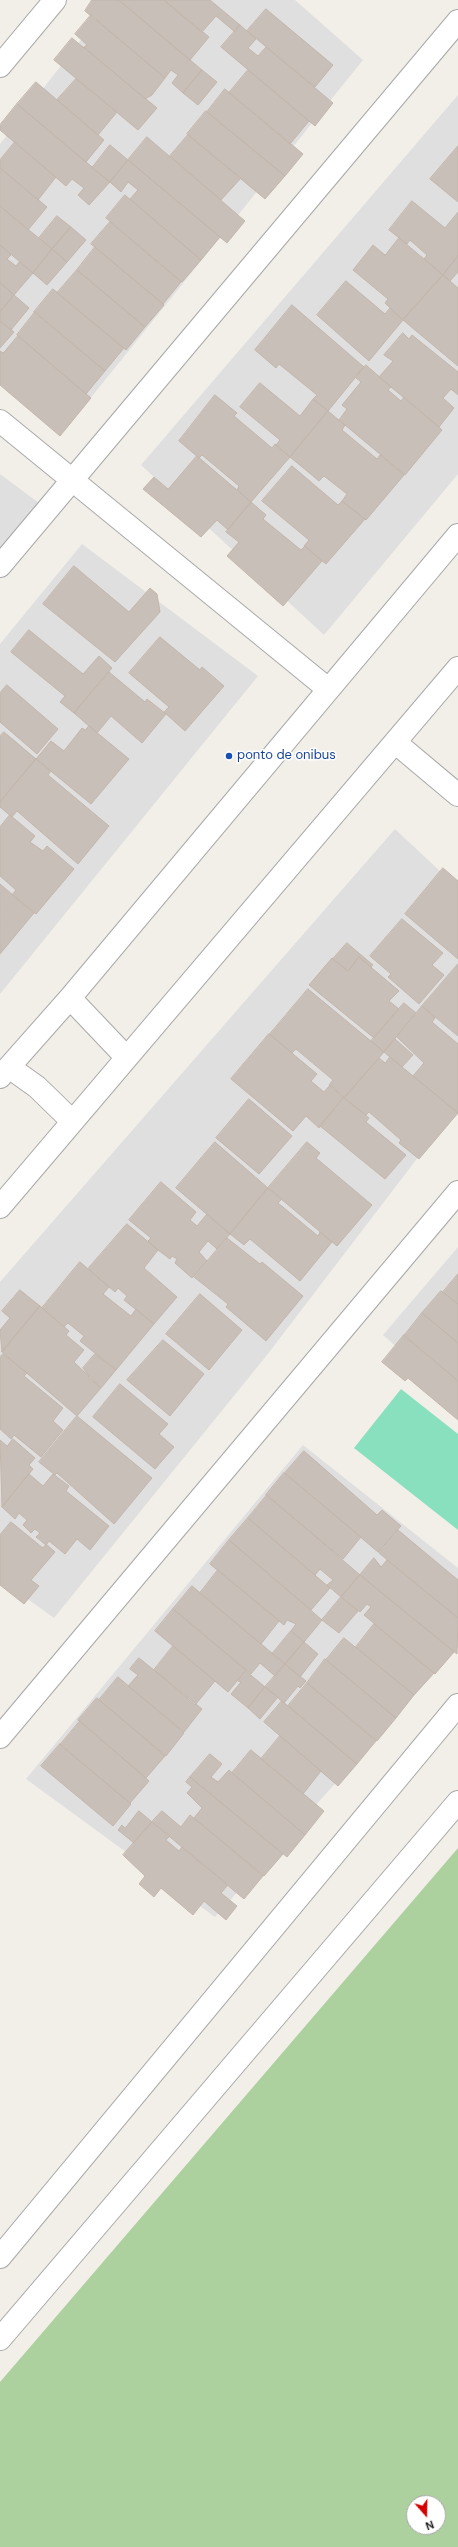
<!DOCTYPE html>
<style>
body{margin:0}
#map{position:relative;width:458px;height:2547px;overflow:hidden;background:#f2efe9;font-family:"DM Sans",sans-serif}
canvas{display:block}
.north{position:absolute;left:406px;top:2495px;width:40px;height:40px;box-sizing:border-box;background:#fff;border:1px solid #a7a7a7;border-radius:50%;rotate:160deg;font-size:11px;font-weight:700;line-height:16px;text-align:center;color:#222}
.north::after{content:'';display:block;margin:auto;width:14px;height:18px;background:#d40000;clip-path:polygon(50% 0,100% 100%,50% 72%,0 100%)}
</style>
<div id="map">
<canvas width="458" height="2547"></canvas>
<div class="north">N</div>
</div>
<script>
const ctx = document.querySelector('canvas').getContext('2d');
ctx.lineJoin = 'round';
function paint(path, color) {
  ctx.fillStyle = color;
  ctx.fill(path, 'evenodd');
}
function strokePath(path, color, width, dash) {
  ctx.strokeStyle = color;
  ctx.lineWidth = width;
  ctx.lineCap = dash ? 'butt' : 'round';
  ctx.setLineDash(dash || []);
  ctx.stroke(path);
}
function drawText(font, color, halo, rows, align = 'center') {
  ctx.font = font + ' "DM Sans",sans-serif';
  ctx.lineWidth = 3;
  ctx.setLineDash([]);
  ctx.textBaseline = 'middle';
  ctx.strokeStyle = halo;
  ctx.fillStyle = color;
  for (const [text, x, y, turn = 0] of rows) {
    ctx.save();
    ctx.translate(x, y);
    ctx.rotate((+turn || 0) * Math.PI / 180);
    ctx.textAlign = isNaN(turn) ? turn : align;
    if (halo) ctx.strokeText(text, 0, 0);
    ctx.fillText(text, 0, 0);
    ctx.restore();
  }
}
const residential = new Path2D(`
 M112,0H295L363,60L72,421L0,361V144Z
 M458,95V474L324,635L141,465Z
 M0,474L47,509L0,558Z
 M82,544L258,676L0,994V644Z
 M395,829L458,888V1105L267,1355L54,1618L0,1579V1282Z
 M458,1247V1401L383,1335Z
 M303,1445L458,1568V1647L215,1917L26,1779Z`);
const forest = new Path2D(`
 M458,1848V2547H0V2382ZM414,2503H438V2527H414Z`);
const pitch = new Path2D(`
 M401,1389L458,1434V1530L354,1448Z`);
const building = new Path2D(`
 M92,0H119L202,70L183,93L172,83L178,75L171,70L165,78L85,11Z
 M119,0H164L209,37L190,60Z
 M164,0H210L240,25L235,32L216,16L202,32Z
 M266,9L333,65L315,87L247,31Z
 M91,15L165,78L152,95L145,99L84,47L87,45L75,34Z
 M240,25L256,39L248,48L258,56L266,47L333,103L315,126L221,47Z
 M72,38L157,108L138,130L54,60Z
 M202,70L217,82L198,105L183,93Z
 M248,70L309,121L290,144L229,93Z
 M76,79L117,112L98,135L57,100Z
 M36,82L104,140L86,162L17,104Z
 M225,89L303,154L285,176L207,112Z
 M17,104L110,182L89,205L78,195L84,188L72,179L66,186L0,130V125Z
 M206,111L285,176L265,199L187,134Z
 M188,135L241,178L221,200L170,156Z
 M147,137L245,221L227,243L128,160Z
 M15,142L56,177L38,200L0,168V160Z
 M110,145L128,160L110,182L92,168Z
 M458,146V202L430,179Z
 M128,160L220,237L201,260L130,199L138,190L128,182L121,192L110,182Z
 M0,168L47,207L28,230L0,206Z
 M125,195L201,260L182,282L106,218Z
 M412,201L445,228L458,212V256L443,275L424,259L427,255L410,240L407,244L389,230Z
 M0,206L52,249L33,273L0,245Z
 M57,216L71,227L52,249L39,238Z
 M110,222L181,282L163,304L91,244Z
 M71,227L86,240L67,262L52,249Z
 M399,238L443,275L403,320L385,303L388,299L353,270L373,245L385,255Z
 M0,245L11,255L7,259L16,266L19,262L33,273L14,295L0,283Z
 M95,247L164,305L145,327L77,270Z
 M52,249L67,262L47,285L33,273Z
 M458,256V272L450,281L443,275Z
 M77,270L145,327L126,350L57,293Z
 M443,275L458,288V366L403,320Z
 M346,281L385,314L390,308L403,320L369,361L317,315Z
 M0,283L14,295L0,312Z
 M53,289L124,348L105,371L34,312Z
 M14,295L29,308L11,330L0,321V312Z
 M292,305L364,367L328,411L313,399L317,395L279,364L276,368L255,350Z
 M35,312L105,371L86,394L17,335Z
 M0,321L14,332L0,348Z
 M403,333L409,339L412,335L458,372V395L451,389L443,398L454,408L439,427L379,377L393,361L384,355Z
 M18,336L91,398L60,436L0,385V351L3,353Z
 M366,365L391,387L388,390L401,401L404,397L442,430L405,475L339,420L347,409L342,405L361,382L355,377Z
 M260,383L300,416L313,399L328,411L290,457L276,445L280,440L240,407Z
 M215,395L237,413L234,416L272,448L275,444L290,457L251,502L237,490L239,486L202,455L199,458L179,441Z
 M328,411L345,425L342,430L377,459L380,455L404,475L366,520L342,501L347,494L324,476L319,481L290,457Z
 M197,456L251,502L228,530L217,520L201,537L143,489L154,477L168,489Z
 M292,466L338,505L342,501L365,519L326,564L304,546L309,540L262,501Z
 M251,502L266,515L263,519L301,550L305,546L322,561L283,606L227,556L239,542L226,532Z
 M74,566L129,612L150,588L157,594L160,612L115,662L43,604Z
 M29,630L83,674L99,656L112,668L74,713L60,702L65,696L11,652Z
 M160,637L200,670L202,667L224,686L185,731L164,712L169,707L129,673Z
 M109,672L145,702L147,699L166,714L142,743L111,716L97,733L74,713Z
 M7,685L58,729L37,754L0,722V693Z
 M89,726L129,759L91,804L36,759L51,741L64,751L82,728L85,730Z
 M4,732L36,759L0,802V736Z
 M36,759L51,771L48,775L109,826L78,864L17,811L12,817L0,807V802Z
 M10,815L35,836L30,842L43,851L47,846L74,869L36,914L12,895L16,890L0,876V827Z
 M443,868L458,881V959L405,914Z
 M0,884L34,913L0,954Z
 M402,919L443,953L432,965L444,975L419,1004L388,977L391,974L370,956Z
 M347,943L373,965L371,967L359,957L348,971L333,959Z
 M359,957L399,991L389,1001L399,1009L374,1038L309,985L332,958L348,971Z
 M458,964V1036L422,1006Z
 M308,989L384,1052L344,1098L329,1085L333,1080L296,1049L292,1053L270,1034Z
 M404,1003L416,1013L384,1052L371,1041Z
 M422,1006L435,1018L432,1022L458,1044V1113L413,1076L424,1063L397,1037Z
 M269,1034L317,1074L311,1081L324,1092L330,1085L344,1097L319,1128L306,1116L293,1131L231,1079Z
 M395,1039L413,1055L402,1067L384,1052Z
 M390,1057L458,1113L419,1159L399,1143L401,1140L369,1112L366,1115L344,1098L379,1058L385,1063Z
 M344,1098L369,1118L366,1122L406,1155L385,1179L320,1126Z
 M249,1099L292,1136L259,1174L216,1138Z
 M215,1142L268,1188L230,1234L176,1188Z
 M307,1142L320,1153L316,1158L372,1205L337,1246L268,1188Z
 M161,1182L196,1212L190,1220L197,1226L207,1214L230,1234L217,1249L208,1241L199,1252L207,1261L192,1278L175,1263L177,1259L172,1256L170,1259L158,1250L148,1241L151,1238L129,1220Z
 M268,1188L282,1199L278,1203L318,1236L320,1232L332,1242L300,1281L250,1239L244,1245L230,1234Z
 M127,1224L158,1250L144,1268L177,1297L154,1324L124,1300L127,1296L118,1288L115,1292L88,1269Z
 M227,1238L260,1264L262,1262L303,1296L266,1341L226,1307L228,1304L194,1277Z
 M80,1262L109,1287L103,1294L131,1316L136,1309L154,1324L116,1370L80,1341L84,1336L68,1323L64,1327L42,1308Z
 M458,1274V1304L443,1292Z
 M20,1290L40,1306L2,1352L0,1330L10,1318L2,1311Z
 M441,1291L458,1304V1343L422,1313Z
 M200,1294L242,1330L209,1370L166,1334Z
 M40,1306L69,1331L66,1335L84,1350L74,1362L101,1388L77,1416L2,1352Z
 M422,1313L458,1343V1381L404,1336Z
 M404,1335L458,1381V1420L408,1378L405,1381L382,1362Z
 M163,1340L204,1374L170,1416L127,1380Z
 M3,1354L27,1373L24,1376L63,1408L53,1421L63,1430L41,1457L14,1435L11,1439L0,1429V1357Z
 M95,1354L116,1370L101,1388L88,1377L89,1376L83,1368Z
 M120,1384L168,1424L159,1434L174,1447L155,1469L93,1417Z
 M77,1416L152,1478L114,1524L57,1473L55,1475L39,1462Z
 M13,1439L35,1458L29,1465L33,1469L2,1507L0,1440L7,1446Z
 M304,1451L377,1515L382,1510L401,1526L378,1552L285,1473Z
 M284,1473L361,1537L343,1559L266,1495Z
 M29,1474L43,1486L53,1474L69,1486L66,1491L109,1526L90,1550L77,1539L65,1554L49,1541L46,1545L36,1537L40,1533L35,1529L31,1533L23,1525L27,1520L19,1513L15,1519L2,1507Z
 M267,1495L360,1575L341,1597L327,1585L333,1580L320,1569L315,1575L248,1518Z
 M248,1518L330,1588L311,1610L229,1540Z
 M11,1522L43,1548L46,1544L55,1552L31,1580L39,1586L24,1604L0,1585V1535Z
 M398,1530L458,1580V1618L379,1553Z
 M229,1540L322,1620L304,1642L291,1631L296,1624L287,1620L284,1625L210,1564Z
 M374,1558L381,1567L387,1560L458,1618L457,1654L360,1575Z
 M218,1570L279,1621L261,1644L200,1593Z
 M360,1575L454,1652L435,1674L364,1615L371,1607L367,1604L360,1612L341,1597Z
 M192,1586L285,1664L275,1676L260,1663L251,1674L173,1609Z
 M341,1597L358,1611L339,1633L322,1620Z
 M173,1609L246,1670L228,1692L155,1631Z
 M374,1624L434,1673L414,1695L356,1647Z
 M291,1631L304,1642L285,1664L272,1654Z
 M344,1638L414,1695L396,1718L326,1660Z
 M304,1642L318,1654L300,1677L285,1664Z
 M173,1646L215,1681L195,1705L154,1670Z
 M139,1658L202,1709L184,1732L128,1686L138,1675L130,1669Z
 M325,1659L396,1718L377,1741L307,1683Z
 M285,1664L306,1681L300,1688L298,1686L284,1703L265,1687Z
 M246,1671L265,1687L248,1708L231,1694L241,1682L238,1681Z
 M118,1677L184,1733L166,1756L99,1700Z
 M307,1683L376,1741L357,1764L288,1706Z
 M265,1687L278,1697L260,1719L248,1708Z
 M97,1698L165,1756L146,1778L78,1720Z
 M282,1701L357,1764L338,1786L264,1722Z
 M80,1721L149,1781L130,1803L60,1745Z
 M280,1736L321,1771L303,1794L261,1759Z
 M60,1744L131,1804L113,1826L41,1766Z
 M251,1750L324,1811L305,1835L232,1773Z
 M210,1754L222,1764L211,1777L218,1782L229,1770L305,1835L287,1857L190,1777Z
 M190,1777L283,1854L264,1876L194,1818L202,1808L187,1793L192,1787L186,1782Z
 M139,1811L152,1822L134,1843L118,1830L122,1825L125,1828Z
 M162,1811L181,1827L190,1815L263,1876L244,1899L152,1822Z
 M152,1822L170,1836L166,1840L179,1851L182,1847L226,1883L227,1886L221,1893L237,1906L226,1920L204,1901L193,1915L161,1888L154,1897L139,1884L145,1876L123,1855Z`);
const minor = new Path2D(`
 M0,421L328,689
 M0,566L458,21
 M396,743L458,795
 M0,1737L458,1192
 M0,2339L458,1802`);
const tertiary = new Path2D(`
 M0,66L55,0
 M70,998L126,1057
 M9,1067L37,1087L72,1121
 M0,1077L70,998L458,535
 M0,1207L458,668
 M0,2257L458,1705`);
const markers = [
 [229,756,4,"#1a4fb4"]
];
const transitNames = [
 ["ponto de onibus",237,756]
];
paint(residential, '#e0dfdf');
paint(forest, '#add19e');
paint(pitch, '#88e0be');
paint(building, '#c7bfb8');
strokePath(building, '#c4b6ab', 1);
strokePath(minor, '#a9a9a9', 24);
strokePath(tertiary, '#a9a9a9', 24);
strokePath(minor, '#fff', 22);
strokePath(tertiary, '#fff', 22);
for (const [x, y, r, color] of markers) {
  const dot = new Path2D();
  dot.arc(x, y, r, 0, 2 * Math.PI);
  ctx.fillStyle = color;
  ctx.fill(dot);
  strokePath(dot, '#fff', 1.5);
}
drawText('13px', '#164399', '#fff', transitNames, 'left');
</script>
